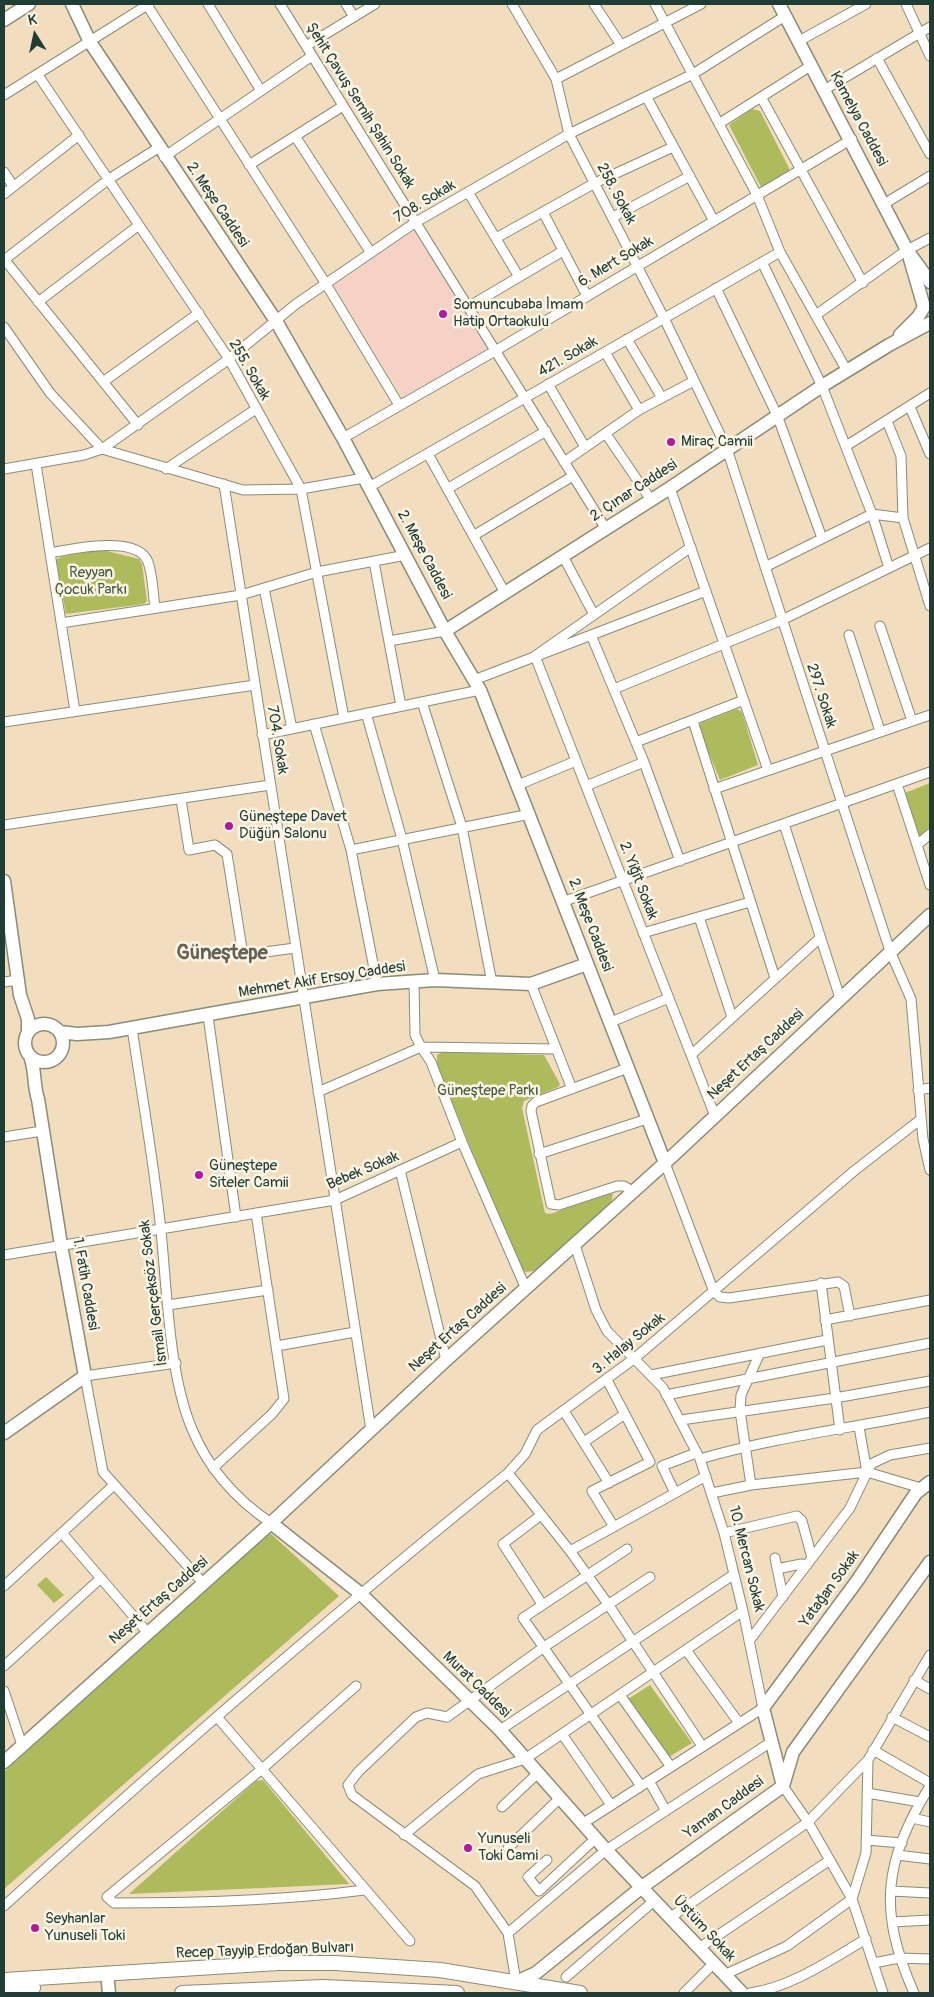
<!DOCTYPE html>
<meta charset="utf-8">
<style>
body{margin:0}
#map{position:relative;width:934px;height:1997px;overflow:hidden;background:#f2ddbe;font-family:Pangolin,sans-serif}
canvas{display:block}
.frame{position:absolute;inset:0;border:5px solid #1f3d34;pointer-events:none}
.north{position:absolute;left:10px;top:10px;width:50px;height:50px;-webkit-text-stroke:4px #fcf5e5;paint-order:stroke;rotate:350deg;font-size:14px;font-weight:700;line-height:20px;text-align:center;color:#1f3d34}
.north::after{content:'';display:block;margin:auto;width:18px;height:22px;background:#1f3d34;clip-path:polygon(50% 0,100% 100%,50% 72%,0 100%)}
</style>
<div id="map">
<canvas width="934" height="1997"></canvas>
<div class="frame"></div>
<div class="north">K</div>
</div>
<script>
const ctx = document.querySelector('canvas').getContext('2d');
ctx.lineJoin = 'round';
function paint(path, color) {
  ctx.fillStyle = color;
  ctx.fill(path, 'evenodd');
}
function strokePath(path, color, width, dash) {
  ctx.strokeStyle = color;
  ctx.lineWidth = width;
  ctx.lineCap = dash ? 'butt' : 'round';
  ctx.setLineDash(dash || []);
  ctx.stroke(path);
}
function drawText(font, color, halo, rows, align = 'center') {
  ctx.font = font + ' Pangolin,sans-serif';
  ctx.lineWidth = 5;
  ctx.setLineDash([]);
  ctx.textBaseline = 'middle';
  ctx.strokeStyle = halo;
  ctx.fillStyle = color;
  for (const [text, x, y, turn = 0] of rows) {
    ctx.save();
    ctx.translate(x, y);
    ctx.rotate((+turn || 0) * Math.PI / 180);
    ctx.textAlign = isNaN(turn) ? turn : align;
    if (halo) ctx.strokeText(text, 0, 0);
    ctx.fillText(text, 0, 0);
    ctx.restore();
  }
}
const built = new Path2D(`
 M414,231L490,349L403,397L334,286Z`);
const green = new Path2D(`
 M752,109L760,111L789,168L790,173L766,187H761L729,125Z
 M103,550L139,559L142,564L147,601L144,604L66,614L56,560L62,556Z
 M737,709L742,712L758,765L720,780L698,727L701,723Z
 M930,783V828L921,836L915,834L902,794Z
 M443,1052L544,1055L560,1084L558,1087L524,1101L522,1108L545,1213L550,1214L609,1194H613L611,1203L534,1271L525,1272L517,1264L437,1064V1055Z
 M269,1532L339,1596L4,1889V1772Z
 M46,1577L64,1595L54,1603L37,1585Z
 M650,1685L692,1743L669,1757L628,1699Z
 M263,1780L349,1884L129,1894L256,1781Z`);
const street = new Path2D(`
 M208,4L261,91
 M280,4L606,529
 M346,4L354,17
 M512,4L556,79L569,134L664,318L727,449L890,951L911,999L923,1139L930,1170
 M594,4L621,45
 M655,4L757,195L780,252L847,371
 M906,4L930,56
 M147,5L326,284L399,405
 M799,41L866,4
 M306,46L375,4
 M877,58L930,154
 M38,75L229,359L301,489L344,718
 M556,79L701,4
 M824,90L930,27
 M4,95L149,4
 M761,97L863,283
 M647,98L714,221
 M720,123L812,65
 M295,136L371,253
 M164,157L312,56
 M249,165L343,106
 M4,172L13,186
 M468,192L519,277
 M4,194L79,135
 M884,204L930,176
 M543,212L587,296
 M613,217L690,176
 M496,238L595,183L673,147
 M4,259L138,425
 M4,260L109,179L158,148
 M762,262L822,386L872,514L889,568
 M716,288L777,415L822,538
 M38,302L139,225
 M468,307L563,251
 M816,315L907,250L930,238
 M4,327L50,393L102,449L229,359L296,304L416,222L569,134L693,74L785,16
 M627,339L662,398
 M605,352L639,410
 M103,382L199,313
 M548,384L585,447
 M910,407L930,454
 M887,421L901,456L903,518L930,606
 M606,434L651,500
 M343,438L495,351L852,139
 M846,446L930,393
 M428,454L505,593
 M564,462L639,410L694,381
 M36,464L75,711
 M4,469L84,455L102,449L243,490L301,489L364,478
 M166,469L256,409
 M224,484L371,1430
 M369,487L780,252
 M670,488L768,770
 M447,489L546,431
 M473,536L573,476
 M691,547L535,656L715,1116
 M50,553C71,549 138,534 148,562C153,576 153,594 155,608
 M563,556L594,615
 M374,562L401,706
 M765,567L872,514L903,518
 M264,588L292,729
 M61,623L241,595L317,572L406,555
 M880,626L912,721
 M591,635L644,762L680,861
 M849,635L880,731
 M389,641L445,631
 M474,680L706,591
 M614,689L782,620L930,548
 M422,702L462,827L492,983
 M366,713L402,839L435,980
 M693,721L775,978
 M4,722L255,685
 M314,724L351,850L377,984
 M262,735L480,690
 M636,742L744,700
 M897,784L930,885
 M518,785L576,761
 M586,786L644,762
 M714,789L930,715
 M181,799L189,850L215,845L227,854L243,955L295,948
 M784,824L840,998
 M4,825L270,785
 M917,845L930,834
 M351,850L530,814
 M562,902L930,772
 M699,917L732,1017
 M643,933L750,902
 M414,981L415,1035L421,1047L431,1062L462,1142L526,1289
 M4,982L19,980
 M531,984L572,1089
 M208,1016L236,1217
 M611,1022L669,998
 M132,1028C142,1096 154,1163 161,1231C167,1290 169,1375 192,1429C208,1468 237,1500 271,1523
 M691,1055L820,938
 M628,1068L536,1102L532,1106L531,1111L551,1204L559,1205L617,1186H624L632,1191
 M918,1090L930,1088
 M318,1092L421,1047L556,1049
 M4,1137L42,1131
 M539,1154L647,1119
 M665,1163L714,1292L720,1297L729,1298L838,1282L844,1286L850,1316
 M400,1170L446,1360
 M575,1245L596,1310L607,1331L663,1388L700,1459L724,1533L743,1611L763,1708L582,1824
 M4,1255L335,1200L462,1142
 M821,1283L840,1430
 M168,1305L268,1290
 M825,1320L930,1300
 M277,1346L355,1332
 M176,1363L85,1376L103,1472L203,1583
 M651,1375L827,1340
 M607,1380L650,1462L592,1491L614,1527
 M666,1395L930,1343
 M564,1411L609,1483
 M681,1420L835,1398L930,1381
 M859,1427L867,1472
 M584,1442L625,1414
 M700,1459C775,1437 853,1428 930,1412
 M213,1468L272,1414L284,1399L256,1213
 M508,1473L570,1551L608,1604L702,1746
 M751,1485L740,1411L741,1395L760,1353
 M675,1493L662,1466L696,1453
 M712,1493L751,1485L867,1472L921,1488
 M541,1515L503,1544L542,1604
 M62,1533L147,1632
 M724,1533L797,1516L802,1521L812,1558
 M627,1549L523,1618L641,1786
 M570,1551L706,1476
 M775,1558L783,1597
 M777,1569L801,1564L807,1565
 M4,1586L114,1485
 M749,1641L850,1508L871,1464L890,1455L930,1448
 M686,1650L739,1723
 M4,1666L101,1578
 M914,1680L930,1689
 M356,1686L262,1769L107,1897L114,1903C197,1903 282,1901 364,1890
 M4,1691L22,1745
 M620,1695L671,1767
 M217,1717L410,1941
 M892,1717L930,1737
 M500,1730L733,1575
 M562,1734L611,1805
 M873,1750L930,1783
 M649,1781L666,1811
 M783,1786L808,1822L852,1899L883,1993
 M867,1793L920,1802
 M502,1807L538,1773
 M912,1818L930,1822
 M404,1835L478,1774L525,1759L743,1611
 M866,1840L902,1843
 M508,1848L560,1798
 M897,1855L930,1859
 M547,1860L528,1877L539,1891L595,1839
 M891,1891L930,1893
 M4,1906C168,1757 335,1612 508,1473L525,1454L537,1430L635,1358L854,1171L921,1119
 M671,1917L808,1822L868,1760
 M892,1922L930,1920
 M508,1933L606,1850L771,1742
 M699,1948L830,1860
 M874,1963L899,1958L930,1959
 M724,1975L787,1946L852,1899L866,1853L868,1760L930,1655
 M566,1977L655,1900
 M516,1982L508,1933L475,1886L352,1795L348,1785L358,1772L416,1717L427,1713L447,1717L544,1647L650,1577
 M684,1993L714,1963
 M750,1993C792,1987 830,1960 866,1939
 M914,1993C878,1911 883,1862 930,1786`);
const secondary = new Path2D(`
 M72,4L90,42L276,321L343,438L445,631L480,690L665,1163
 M779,4L907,250L930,282
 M4,20L29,4
 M900,335L918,317L924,307L910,259
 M445,631L670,488L822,386L889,345L930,323
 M4,881L20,995L28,1019V1033
 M25 1043a19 19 0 1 1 38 0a19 19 0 1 1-38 0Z
 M60,1032L77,1034L109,1032L377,984L435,980L531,984L587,964
 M4,1433L85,1376L61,1245L38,1099C33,1085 36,1071 30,1056
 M271,1523L361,1594L500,1730L606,1850L742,1993
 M4,1762L271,1523L446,1360L665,1163L930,915
 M783,1786L763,1708L857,1581L916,1493L930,1482
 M107,1973L109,1993
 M516,1982L536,1973L642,1887L783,1786L793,1752L930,1562`);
const primary = new Path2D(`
 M4,1980L279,1963H335L440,1970L580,1993
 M4,1991L21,1993L33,1988L20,1981
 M182,1993L323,1987L457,1993`);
const markers = [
 [443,314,5,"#b5179e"],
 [671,442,5,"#b5179e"],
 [229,826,5,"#b5179e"],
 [199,1175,5,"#b5179e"],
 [468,1848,5,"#b5179e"],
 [35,1928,5,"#b5179e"]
];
const streetNames = [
 ["Şehit Çavuş Semih Şahin Sokak",360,106,58],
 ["Kamelya Caddesi",858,119,62],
 ["258. Sokak",616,194,62],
 ["708. Sokak",425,202,-31],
 ["2. Meşe Caddesi",217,205,56],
 ["6. Mert Sokak",616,262,-31],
 ["421. Sokak",568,357,-30],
 ["255. Sokak",249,370,60],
 ["2. Çınar Caddesi",634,491,-33],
 ["2. Meşe Caddesi",424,555,62],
 ["297. Sokak",821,696,72],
 ["704. Sokak",277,740,81],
 ["2. Yiğit Sokak",638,881,69],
 ["2. Meşe Caddesi",590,925,69],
 ["Mehmet Akif Ersoy Caddesi",322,980,-9],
 ["Neşet Ertaş Caddesi",756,1055,-43],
 ["Bebek Sokak",363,1171,-23],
 ["1. Fatih Caddesi",85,1284,80],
 ["İsmail Gerçeksöz Sokak",154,1293,-97],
 ["Neşet Ertaş Caddesi",458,1328,-42],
 ["3. Halay Sokak",629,1344,-39],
 ["10. Mercan Sokak",746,1559,76],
 ["Yatağan Sokak",830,1589,-54],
 ["Neşet Ertaş Caddesi",159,1601,-41],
 ["Murat Caddesi",476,1685,44],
 ["Yaman Caddesi",724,1808,-36],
 ["Üstüm Sokak",704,1929,47],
 ["Recep Tayyip Erdoğan Bulvarı",265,1951,-2]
];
const poiNames = [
 ["Somuncubaba İmam",453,305],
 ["Hatip Ortaokulu",453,322],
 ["Miraç Camii",681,442],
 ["Güneştepe Davet",239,817],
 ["Düğün Salonu",239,834],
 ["Güneştepe",209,1166],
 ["Siteler Camii",209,1183],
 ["Yunuseli",478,1839],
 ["Toki Cami",478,1856],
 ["Seyhanlar",45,1919],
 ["Yunuseli Toki",45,1936]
];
const parkNames = [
 ["Reyyan",91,573],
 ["Çocuk Parkı",91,590],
 ["Güneştepe Parkı",488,1091]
];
const districtNames = [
 ["Güneştepe",222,954]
];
paint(built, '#f6d1c5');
paint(green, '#aebb5d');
strokePath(street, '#888d79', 11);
strokePath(secondary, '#888d79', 15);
strokePath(primary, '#888d79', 16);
strokePath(street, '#fff', 9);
strokePath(secondary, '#fff', 12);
strokePath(primary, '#fff', 14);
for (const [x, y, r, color] of markers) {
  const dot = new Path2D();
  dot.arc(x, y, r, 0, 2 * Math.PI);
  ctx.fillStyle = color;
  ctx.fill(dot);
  strokePath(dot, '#fcf5e5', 2);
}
drawText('15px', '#1f3d34', '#fcf5e5', streetNames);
drawText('15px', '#1f3d34', '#fcf5e5', poiNames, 'left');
drawText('15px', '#435c3e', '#fcf5e5', parkNames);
drawText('bold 20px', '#646256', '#fcf5e5', districtNames);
</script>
